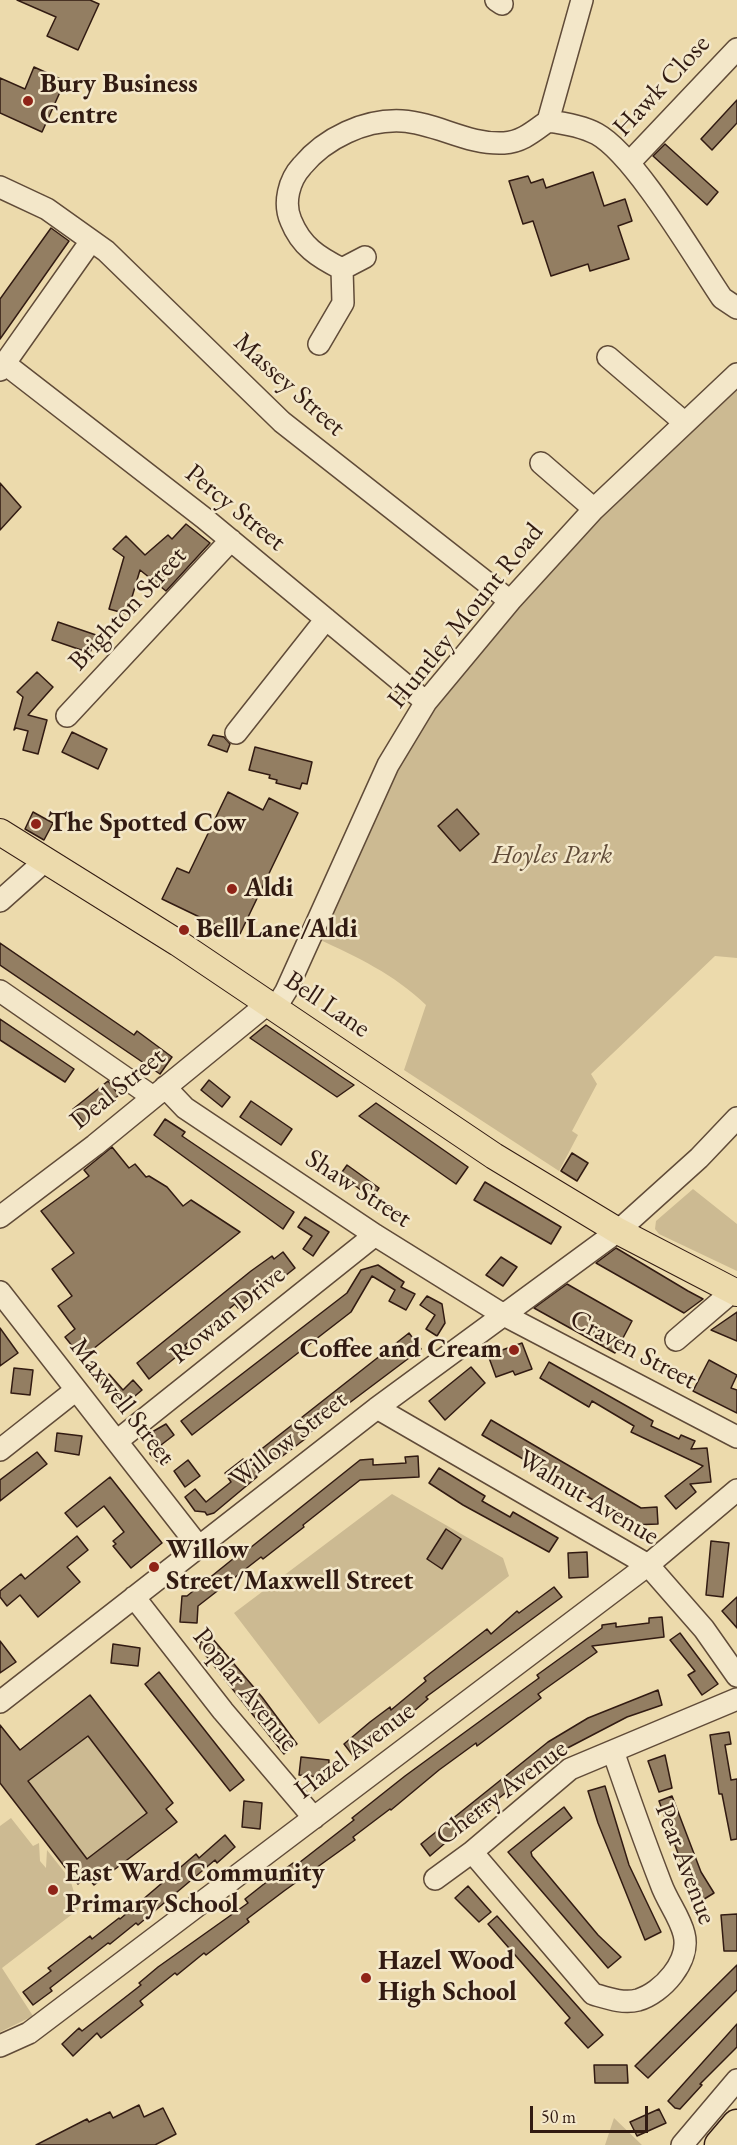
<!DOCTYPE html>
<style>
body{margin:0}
#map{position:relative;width:737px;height:2145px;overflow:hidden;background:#ecdaac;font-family:"EB Garamond",serif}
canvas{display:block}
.scale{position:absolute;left:530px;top:2106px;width:118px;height:27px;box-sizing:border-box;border:3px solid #321b12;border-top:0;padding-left:8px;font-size:18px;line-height:21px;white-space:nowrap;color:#321b12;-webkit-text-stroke:4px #f3e7c9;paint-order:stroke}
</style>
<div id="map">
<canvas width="737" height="2145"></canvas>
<div class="scale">50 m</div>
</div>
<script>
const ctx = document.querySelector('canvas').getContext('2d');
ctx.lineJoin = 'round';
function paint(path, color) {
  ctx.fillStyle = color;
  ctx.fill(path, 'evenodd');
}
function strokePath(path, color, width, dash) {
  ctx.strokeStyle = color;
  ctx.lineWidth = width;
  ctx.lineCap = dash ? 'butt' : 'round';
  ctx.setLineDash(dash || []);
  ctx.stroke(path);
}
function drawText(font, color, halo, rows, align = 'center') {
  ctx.font = font + ' "EB Garamond",serif';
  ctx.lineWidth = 5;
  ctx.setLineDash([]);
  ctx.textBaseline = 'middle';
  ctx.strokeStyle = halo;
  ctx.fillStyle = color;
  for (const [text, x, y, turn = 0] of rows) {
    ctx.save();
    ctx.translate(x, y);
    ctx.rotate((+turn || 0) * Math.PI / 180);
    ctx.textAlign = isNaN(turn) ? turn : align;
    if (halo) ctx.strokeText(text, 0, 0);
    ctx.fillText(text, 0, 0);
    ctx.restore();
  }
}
const green = new Path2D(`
 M737,371V958L715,956L591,1074L597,1084L572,1131L578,1135L559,1171L404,1070L426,1005C394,974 357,957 318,939L426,702Z
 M693,1189L737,1224V1271L659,1234L655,1229L656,1221Z
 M392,1494L503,1558L509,1576L319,1724L234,1613Z
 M88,1736L147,1813L87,1859L28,1781Z
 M11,1818L33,1846L39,1843L40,1861L46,1868L47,1850L70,1879L79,1909L2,1968L33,2016L0,2032V1826Z
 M614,2118L642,2145H605Z`);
const building = new Path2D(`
 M17,0H90L99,4L78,50L47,36L56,17Z
 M34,67L65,81L42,132L0,113V78L25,89Z
 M737,100V123L712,150L701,139Z
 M665,144L718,192L707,205L653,156Z
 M593,172L604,206L625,199L632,221L618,226L629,259L590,271L588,264L551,276L533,221L523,224L509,181L528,176L531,183L543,179L546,188Z
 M51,228L69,241L0,339V299Z
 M0,483L21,507L0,530Z
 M186,524L210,543L166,591L140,570L127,614L109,609L124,557L113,549L126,536L145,555L168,535L172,539Z
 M58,622L96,635L90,653L52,640Z
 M37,672L53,687L28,715L47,720L38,754L23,750L28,731L16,728L14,730L23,697L17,692Z
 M72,732L107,749L98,769L62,752Z
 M213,735L224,737L230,744L227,752L208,745Z
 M255,747L312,762L307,784L302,783L300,789L276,783L277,780L269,778L270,775L249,770Z
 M228,792L263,810L269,798L298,813L239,936L162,899L177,868L189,873Z
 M457,809L479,834L460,851L438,826Z
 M33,812L53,823L44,840L25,829Z
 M0,943L134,1035L137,1031L172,1057L160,1074L0,965Z
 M0,1019L74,1069L65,1082L0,1040Z
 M266,1025L342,1077L354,1085L337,1097L250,1038Z
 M209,1080L230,1097L222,1107L201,1090Z
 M108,1081L119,1095L84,1123L73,1109Z
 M251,1101L292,1129L281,1145L240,1117Z
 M376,1103L468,1167L456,1184L359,1116Z
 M165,1119L185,1132L182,1136L294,1212L283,1229L154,1135Z
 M112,1147L129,1168L135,1164L146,1177L149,1176L167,1187L183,1206L191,1200L240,1232L88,1353L84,1347L77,1352L65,1337L75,1329L58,1306L72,1296L52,1269L74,1253L41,1211L89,1176L84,1170Z
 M572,1153L588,1163L577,1181L561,1171Z
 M347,1165L379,1188L372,1198L340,1175Z
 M485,1182L561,1227L551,1244L474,1200Z
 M305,1217L329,1232L313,1256L303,1249L312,1236L298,1227Z
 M616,1248L688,1291L703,1299L684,1313L596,1263Z
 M283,1252L295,1268L285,1276L282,1272L238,1308L235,1304L185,1345L187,1348L149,1379L137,1363L251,1271L272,1256L274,1259Z
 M501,1257L517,1267L503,1286L486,1275Z
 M378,1265L404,1282L401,1287L415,1294L406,1310L389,1301L395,1290L372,1276L351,1312L192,1435L181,1421L347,1293L361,1270Z
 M567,1284L632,1321L615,1353L534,1308Z
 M427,1296L442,1304L445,1323L437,1336L426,1329L435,1315L420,1305Z
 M737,1312V1341L711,1330Z
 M0,1328L18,1353L0,1366Z
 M409,1333L421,1349L308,1434L309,1436L256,1476L257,1477L214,1513L207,1515L205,1512L195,1511L185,1497L195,1489L206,1502L231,1482L225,1473L243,1459L245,1462Z
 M522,1343L532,1369L515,1375L513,1371L496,1377L488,1355Z
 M709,1360L737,1375L731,1388L737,1390V1413L693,1391Z
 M549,1362L653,1421L651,1426L679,1439L681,1435L695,1441L691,1449L707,1448L711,1482L690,1484L696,1492L676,1509L665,1496L703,1466L631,1432L634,1426L592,1401L589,1407L540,1378Z
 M471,1367L485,1383L445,1420L429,1401Z
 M14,1368L33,1370L30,1395L11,1393Z
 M109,1374L123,1390L133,1380L142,1390L122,1407L100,1383Z
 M491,1420L641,1508L657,1507L658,1524L631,1525V1522L482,1435Z
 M166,1424L174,1435L161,1445L171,1459L162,1466L150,1454L152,1432Z
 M57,1433L82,1436L79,1455L55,1451Z
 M37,1452L47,1464L0,1501V1480Z
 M418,1456L419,1477L360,1480L303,1525L304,1527L263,1559L261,1557L198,1606L197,1623L180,1622L182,1596H187L244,1550L245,1552L360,1460L373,1459V1465L406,1463L405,1457Z
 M188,1460L200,1476L185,1487L174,1471Z
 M439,1468L485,1496L482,1501L510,1517L513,1512L558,1538L549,1552L463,1505L429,1483Z
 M110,1477L162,1543L131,1568L113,1546L116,1544L113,1541L124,1532L104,1506L77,1527L65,1513Z
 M446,1529L461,1539L442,1569L427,1559Z
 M77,1536L88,1550L67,1567L80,1582L38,1617L20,1595L7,1606L0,1597V1591L21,1574L25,1579Z
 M711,1541L729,1543L723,1597L706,1595Z
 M587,1552L588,1577L569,1578L568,1553Z
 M554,1587L562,1597L426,1697L428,1699L407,1717L354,1757L344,1744L370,1722L390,1707L391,1710L426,1681L424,1678L487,1629L491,1634L517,1611L519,1613Z
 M737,1597V1628L722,1611Z
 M662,1617L664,1637L592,1646L597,1652L538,1694L541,1698L477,1746L476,1743L439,1770L391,1810L390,1809L353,1837L355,1840L284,1891L247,1919L249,1922L206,1955L204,1953L177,1975L175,1973L140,2001L143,2005L101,2038L97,2033L73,2056L62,2044L79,2028L82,2031L141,1985L139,1983L158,1967L248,1903L245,1899L264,1884L293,1863L295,1866L354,1820L352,1818L405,1776L539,1678L537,1675L602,1628V1625L616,1623V1627L649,1623V1618Z
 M680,1633L718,1684L702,1695L688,1675L695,1671L670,1640Z
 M207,1638H212L262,1697L297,1744L284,1754L200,1648V1643Z
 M0,1641L16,1662L0,1673Z
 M113,1644L140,1648L138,1666L111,1663Z
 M159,1672L244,1780L230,1791L145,1684Z
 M658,1690L662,1705L627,1717L556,1754L486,1808L430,1856L421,1844L548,1742L588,1718Z
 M90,1695L173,1803L166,1809L177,1822L94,1885L87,1876L78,1884L0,1783V1725L20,1750ZM88,1736L147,1813L87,1859L28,1781Z
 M729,1732L731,1744L725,1745L731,1780L737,1779V1839L731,1840L722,1794H719L710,1735Z
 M665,1755L672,1788L659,1792L648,1761Z
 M301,1757L329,1760L328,1778L299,1775Z
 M605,1786L629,1865L661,1932L645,1940L598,1823L588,1791Z
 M672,1796L701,1872L714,1893L701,1901L688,1881L659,1801Z
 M244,1801L262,1803L260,1829L242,1827Z
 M564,1807L572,1818L531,1852L532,1856L598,1935L621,1957L608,1968L508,1852Z
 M225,1835L235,1847L217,1863L215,1860L138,1925L136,1923L110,1944L108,1943L50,1988L52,1991L33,2005L23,1992L51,1971L48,1968L90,1936L92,1939L119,1918L120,1919L196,1854L199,1858Z
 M468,1886L491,1912L479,1922L455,1898Z
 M737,1914V1951H724L721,1915Z
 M497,1916L603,2035L588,2048L565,2023L570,2018L488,1924Z
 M737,1965V1990L648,2078L635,2066Z
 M737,2024V2047L700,2084L702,2085L680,2109L675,2108L668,2101Z
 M594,2065H627L628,2083H595Z
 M139,2105L144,2117L163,2108L176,2134L155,2145H36L87,2119L89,2122L110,2112L113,2118Z
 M659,2109L666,2123L637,2136L630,2122Z`);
const minor = new Path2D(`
 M496,0L502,4
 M548,121C564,123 582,126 597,134C635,155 695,258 722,298L737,308
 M548,121L582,0
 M629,163L737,49
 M0,187L47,209L106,251L282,422L510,601
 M365,257L342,269C318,257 301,246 291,221C283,203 289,180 302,166C325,138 365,119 402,121C437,123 467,145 504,143C522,142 534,131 548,121
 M319,344L343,303L342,269
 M608,357L685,423
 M4,363L204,518L426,702
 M0,370L91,241
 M541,463L594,509
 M67,716L231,540
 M236,733L326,619
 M0,901L46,860
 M0,991L153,1097
 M276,1007L286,991L388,765L426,702L510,601L594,509L737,374
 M165,1087L185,1108L375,1235L502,1314L737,1437
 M0,1217L95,1145L260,1010L266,1000
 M0,1292L199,1547
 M676,1340L733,1291
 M377,1408L648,1565L704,1629L737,1676
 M117,1441L375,1235
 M0,1450L76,1390
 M134,1597L223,1711L314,1818
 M0,1702L377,1408L618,1231L699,1158L737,1118
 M472,1852L593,1994C607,1998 623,2004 638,2000C662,1993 691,1961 684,1934C680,1917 667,1901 661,1884C644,1840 628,1795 613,1751
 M435,1879L472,1852L570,1769L737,1699
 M0,2046L29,2033L648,1565L737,1490
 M682,2145L737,2080`);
const major = new Path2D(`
 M0,832L178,943L494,1156L618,1231L737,1293`);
const highway = new Path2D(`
 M720,2145L737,2125`);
const markers = [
 [28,101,6,"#8f2418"],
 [36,824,6,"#8f2418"],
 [232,889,6,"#8f2418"],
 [184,930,6,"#8f2418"],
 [514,1350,6,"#8f2418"],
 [154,1567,6,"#8f2418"],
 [53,1890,6,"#8f2418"],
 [366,1978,6,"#8f2418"]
];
const poiNames = [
 ["Bury Business",40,85],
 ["Centre",40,116],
 ["The Spotted Cow",48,824],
 ["Aldi",244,889],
 ["Bell Lane/Aldi",196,930],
 ["Coffee and Cream",502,1350,"right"],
 ["Willow",166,1551],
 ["Street/Maxwell Street",166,1582],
 ["East Ward Community",65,1874],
 ["Primary School",65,1905],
 ["Hazel Wood",378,1962],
 ["High School",378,1993]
];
const streetNames = [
 ["Hawk Close",662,86,-47],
 ["Massey Street",289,385,42],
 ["Percy Street",235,508,39],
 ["Brighton Street",128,609,-47],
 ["Huntley Mount Road",466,616,-51],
 ["Bell Lane",327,1005,34],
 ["Deal Street",118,1089,-39],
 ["Shaw Street",358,1189,33],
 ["Rowan Drive",228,1315,-39],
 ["Craven Street",633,1350,28],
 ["Maxwell Street",122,1402,52],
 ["Willow Street",289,1440,-38],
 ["Walnut Avenue",588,1498,31],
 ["Poplar Avenue",245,1690,51],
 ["Hazel Avenue",355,1751,-37],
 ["Cherry Avenue",502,1793,-37],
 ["Pear Avenue",685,1864,69]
];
const parkNames = [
 ["Hoyles Park",552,856]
];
paint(green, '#ccba92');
paint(building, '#937e62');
strokePath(building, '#321b12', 1.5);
strokePath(minor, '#604b38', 24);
strokePath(major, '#321b12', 28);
strokePath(highway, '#321b12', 33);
strokePath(minor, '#f3e7c9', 21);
strokePath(major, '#ecdaac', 26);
strokePath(highway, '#ecdaac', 30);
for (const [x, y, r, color] of markers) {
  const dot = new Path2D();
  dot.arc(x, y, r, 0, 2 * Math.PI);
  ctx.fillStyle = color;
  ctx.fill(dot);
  strokePath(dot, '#f3e7c9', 2);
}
drawText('bold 27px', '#321b12', '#f3e7c9', poiNames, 'left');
drawText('27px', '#321b12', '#f3e7c9', streetNames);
drawText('italic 27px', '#604b38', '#f3e7c9', parkNames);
</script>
